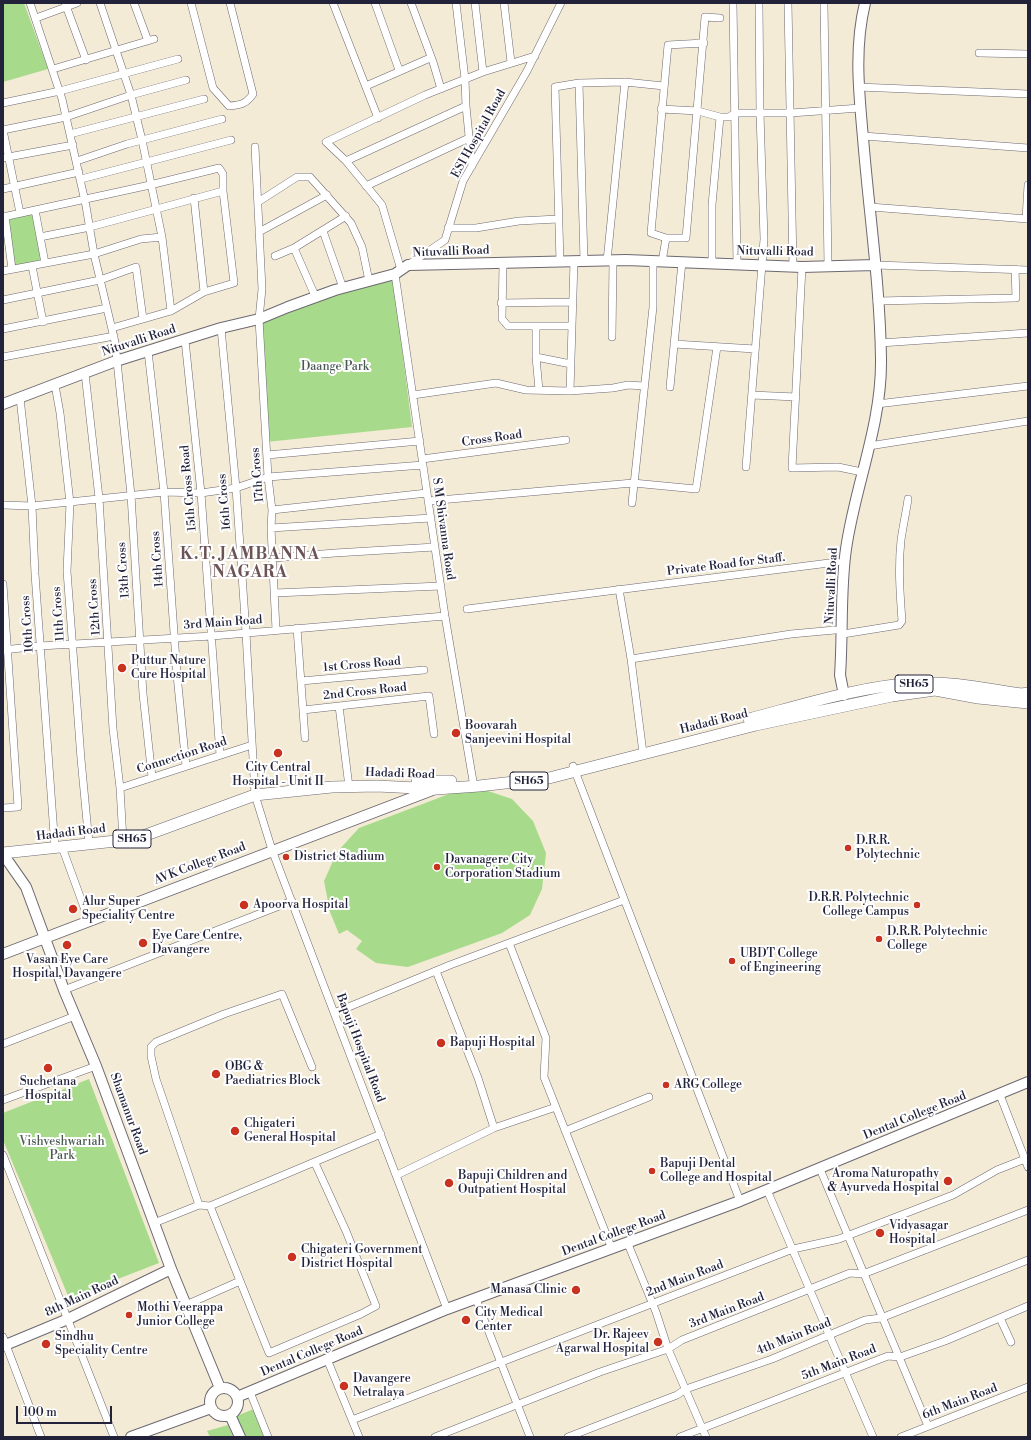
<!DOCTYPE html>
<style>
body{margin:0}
#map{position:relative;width:1031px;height:1440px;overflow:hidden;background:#f4ebd6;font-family:"Libre Bodoni",serif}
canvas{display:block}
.frame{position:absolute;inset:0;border:4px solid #22223b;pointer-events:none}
.scale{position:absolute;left:16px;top:1406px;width:96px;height:18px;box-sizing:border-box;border:2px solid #22223b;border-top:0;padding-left:5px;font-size:12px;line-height:14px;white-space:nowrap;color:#22223b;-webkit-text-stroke:3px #fff;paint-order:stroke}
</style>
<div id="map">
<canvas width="1031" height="1440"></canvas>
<div class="frame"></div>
<div class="scale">100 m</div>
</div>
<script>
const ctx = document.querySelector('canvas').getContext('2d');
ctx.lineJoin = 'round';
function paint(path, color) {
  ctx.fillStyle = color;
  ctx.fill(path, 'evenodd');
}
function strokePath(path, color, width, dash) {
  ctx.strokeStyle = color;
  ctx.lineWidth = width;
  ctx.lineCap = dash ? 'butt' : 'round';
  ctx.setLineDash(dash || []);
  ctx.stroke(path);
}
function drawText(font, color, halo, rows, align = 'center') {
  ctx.font = font + ' "Libre Bodoni",serif';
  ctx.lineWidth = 4;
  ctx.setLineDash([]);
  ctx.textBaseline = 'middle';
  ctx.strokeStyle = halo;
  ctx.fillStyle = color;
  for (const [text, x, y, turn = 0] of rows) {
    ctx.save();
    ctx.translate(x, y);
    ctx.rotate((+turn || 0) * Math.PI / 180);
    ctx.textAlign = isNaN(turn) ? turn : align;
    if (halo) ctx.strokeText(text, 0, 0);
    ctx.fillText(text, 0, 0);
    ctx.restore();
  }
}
const green = new Path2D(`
 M3,3H24L48,69L3,82Z
 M35,210L45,263L12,269L5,216Z
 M393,278L412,427L266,442L262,322L342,292Z
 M485,790L512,799L533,821L546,853L542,889L530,915L502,933L408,967L376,963L356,949L362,941L347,930L339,934L330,912L324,881L337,852L359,828L457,791Z
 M89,1079L159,1263L69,1298L3,1140V1113Z
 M254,1409L265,1437H241L234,1417Z
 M228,1425L233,1437H210L207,1431Z`);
const street = new Path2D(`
 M30,3L62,99L86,206L94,254L115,342L131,495L143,694L152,777
 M65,3L86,60
 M100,3L131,95L142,140L162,237L171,311L112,328
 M134,3L148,41
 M191,3L213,88L229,106C241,105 246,104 253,94L230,3
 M333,3L378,118
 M375,3L399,70
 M411,3L433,62L441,89
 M456,3L465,79L466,106L472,166
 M475,3L483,72
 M504,3L511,62
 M733,3L737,264
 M788,3L793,267
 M824,3L828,266
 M36,18L77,3
 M979,53L1028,54
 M53,69L154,39
 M625,82L664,86
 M579,83L625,82L607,261
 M366,86L430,58
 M858,87L1028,94
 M3,103L60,91L178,59
 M661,109L698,111L720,117
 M3,130L66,117L131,95L186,80
 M3,130L20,213
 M70,134L204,99
 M863,136L1028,148
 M255,147L262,289L259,319L268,477L272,510L271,528L276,630
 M3,158L73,145
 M77,161L127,144L222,119
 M346,161L466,106
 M81,179L231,140
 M366,186L469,138
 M3,189L79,172
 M194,198L204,292
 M258,202L297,177H310L351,223L362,247L369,281
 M870,207L1028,219
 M35,210L45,263
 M5,216L12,269
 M3,217L150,185L219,168L223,174V191L234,283L204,292L171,311
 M1026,219L1028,185
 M448,228H476L519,221L558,219
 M323,231L343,288
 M259,232L327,195
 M40,237L90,227L223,191
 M666,238L651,233L668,45L704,43
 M294,248L316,298
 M275,256L294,248L346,216
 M560,262L555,87L579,83L584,261
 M662,262L666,238H686L705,17L720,18
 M503,263L502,319L508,326H572
 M712,264V205L720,117H729L735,113H791L860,108
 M408,265L445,240L463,181L527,71L561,3
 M875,265L1028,270
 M32,266L43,322
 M802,267L792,468L838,467L862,472
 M401,270L382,205L346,161L326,142L425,95L483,72L535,56
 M3,271L94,254L141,239L162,237
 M395,274L445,616L474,787
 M3,300L100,280L136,267L143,319
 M877,301L1016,298L1015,269
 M501,303L573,302
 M536,326V357L539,390
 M221,328L236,488L246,633L255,795L272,850L447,1309
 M3,329L107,308
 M612,337L613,261
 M185,340L201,493L220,755
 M880,343L1028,333
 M674,344L755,349
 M148,351L164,492L177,675L186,766
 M3,357L114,336
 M536,357L571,364
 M85,373L99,498L113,729L120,788L123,840
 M55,385L60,413L70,503L67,571L81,759L89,843
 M670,387L682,262
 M570,391L613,388L628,385L644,386
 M413,395L496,383L526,390L570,391L574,261
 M752,395L796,397
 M20,398L32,506L35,574L55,848
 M877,404L1028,386
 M869,446L1028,421
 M267,455L420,441
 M422,459L566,440
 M746,467L764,239L760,113L759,3
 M428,501L633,483L696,489L717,347
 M632,503L653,307V261
 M3,505L32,506L164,492L201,493L236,488L268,477L423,465
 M272,510L427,493
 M271,528L431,518
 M273,558L335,553L435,547
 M3,584L18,807L3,808
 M619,589L631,659L643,753
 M275,593L441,586
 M467,609L837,562
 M297,628L305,738
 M843,634L899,625L902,621C900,594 898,567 901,540C903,526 906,513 908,499
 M3,650L40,646L212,636L445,616
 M631,659L791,634L835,630
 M301,681L424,670
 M339,706L349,787
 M303,710L429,696L434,734
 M573,766L740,1201
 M120,788L252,745
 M62,847L89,921
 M509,943L546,1038L544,1077L612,1249
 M436,971L478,1078L494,1128
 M64,990L292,901
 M334,1013L450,965L624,900
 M3,1044L75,1016
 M1000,1095L1028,1167
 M3,1100L96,1066
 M565,1131L649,1097
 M3,1155L114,1437
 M820,1169L928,1426
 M397,1175L494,1128L556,1107
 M767,1190L873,1437
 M199,1205L210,1206L269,1353L361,1314L376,1306L346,1231L315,1163
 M210,1206L381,1134
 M154,1223L199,1205L156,1079L151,1056V1047L156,1042L224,1014L282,994L312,1067
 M628,1244L656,1312L668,1349L706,1437
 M476,1299L530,1437
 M186,1305L240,1281
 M1000,1318L1011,1342
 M3,1337L41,1437
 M327,1359L359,1437
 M250,1392L268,1437
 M352,1420L793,1249L839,1239L953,1195L997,1170L1025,1159
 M435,1437L600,1372L668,1349L682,1340L850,1273L863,1274L1028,1210
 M568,1437L677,1395L686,1389L772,1359L865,1320L881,1318L1028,1260
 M680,1437L888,1356L900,1357L945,1341L1028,1306
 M901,1437L1028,1387`);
const secondary = new Path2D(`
 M3,404L116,361L221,328L259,319L288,307L335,290L395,274L408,265L626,260L802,267L875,265
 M844,695L840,675C843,633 840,590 846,549C855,486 882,424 881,359C880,285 869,212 863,138C859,93 854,48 865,3
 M3,854L26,887L64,990L96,1066L171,1269L220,1388
 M3,954L435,789
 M3,1346L68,1319L171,1269
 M210 1402a14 14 0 1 1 28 0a14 14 0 1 1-28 0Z
 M237,1397L447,1309L740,1201L1028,1082
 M230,1415L240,1437
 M131,1437L211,1408`);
const primary = new Path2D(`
 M749,719C802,705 861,686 916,683C951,681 987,689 1022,694L1028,693
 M417,781H451
 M3,853L135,839L255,795L332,787L377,786L436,789L479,786L549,778L756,725L892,696L935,690L978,698L1028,703`);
const markers = [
 [122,668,5,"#c8321e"],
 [456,733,5,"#c8321e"],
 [278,753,5,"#c8321e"],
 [848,848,4,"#c8321e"],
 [286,857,4,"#c8321e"],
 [437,867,4,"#c8321e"],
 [244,905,5,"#c8321e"],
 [917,905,4,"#c8321e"],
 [73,909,5,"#c8321e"],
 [879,939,4,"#c8321e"],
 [143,943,5,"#c8321e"],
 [67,945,5,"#c8321e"],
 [732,961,4,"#c8321e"],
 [441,1043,5,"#c8321e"],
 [48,1068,5,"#c8321e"],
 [216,1074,5,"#c8321e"],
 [666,1085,4,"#c8321e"],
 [235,1131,5,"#c8321e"],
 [652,1171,4,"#c8321e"],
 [948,1181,5,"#c8321e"],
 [449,1183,5,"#c8321e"],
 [880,1233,5,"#c8321e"],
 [292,1257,5,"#c8321e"],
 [576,1290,5,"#c8321e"],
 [129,1315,4,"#c8321e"],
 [466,1320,5,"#c8321e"],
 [658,1342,5,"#c8321e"],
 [46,1344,5,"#c8321e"],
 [344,1386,5,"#c8321e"]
];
const shields = [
 [914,684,38],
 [529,781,38],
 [132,839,38]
];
const shieldNames = [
 ["SH65",914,684],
 ["SH65",529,781],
 ["SH65",132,839]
];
const streetNames = [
 ["ESI Hospital Road",479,134,-61],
 ["Nituvalli Road",451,252,-2],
 ["Nituvalli Road",775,252,1],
 ["Nituvalli Road",139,341,-18],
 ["Cross Road",492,439,-8],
 ["17th Cross",258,475,-95],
 ["15th Cross Road",189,488,-95],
 ["16th Cross",225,502,-95],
 ["S M Shivanna Road",443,529,82],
 ["14th Cross",158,559,-94],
 ["Private Road for Staff.",726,565,-7],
 ["13th Cross",124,570,-94],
 ["Nituvalli Road",832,586,-87],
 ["12th Cross",95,607,-94],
 ["11th Cross",59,614,-94],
 ["3rd Main Road",223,623,-4],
 ["10th Cross",28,624,-94],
 ["1st Cross Road",362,665,-5],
 ["2nd Cross Road",365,692,-6],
 ["Hadadi Road",714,722,-14],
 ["Connection Road",182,756,-18],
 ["Hadadi Road",400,774,2],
 ["Hadadi Road",71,833,-7],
 ["AVK College Road",200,864,-21],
 ["Bapuji Hospital Road",360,1048,69],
 ["Shamanur Road",128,1114,70],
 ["Dental College Road",915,1116,-22],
 ["Dental College Road",614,1234,-20],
 ["2nd Main Road",685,1279,-21],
 ["8th Main Road",82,1297,-25],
 ["3rd Main Road",727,1311,-21],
 ["4th Main Road",794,1337,-22],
 ["Dental College Road",312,1352,-23],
 ["5th Main Road",839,1363,-21],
 ["6th Main Road",960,1402,-21]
];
const parkNames = [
 ["Daange Park",335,367],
 ["Vishveshwariah",62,1142],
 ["Park",62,1156]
];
const poiNames = [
 ["Puttur Nature",131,661],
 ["Cure Hospital",131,675],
 ["Boovarah",465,726],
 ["Sanjeevini Hospital",465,740],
 ["City Central",278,768,"center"],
 ["Hospital - Unit II",278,782,"center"],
 ["D.R.R.",856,841],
 ["Polytechnic",856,855],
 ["District Stadium",294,857],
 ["Davanagere City",445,860],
 ["Corporation Stadium",445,874],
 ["D.R.R. Polytechnic",909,898,"right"],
 ["College Campus",909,912,"right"],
 ["Alur Super",82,902],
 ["Speciality Centre",82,916],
 ["Apoorva Hospital",253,905],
 ["D.R.R. Polytechnic",887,932],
 ["College",887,946],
 ["Eye Care Centre,",152,936],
 ["Davangere",152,950],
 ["UBDT College",740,954],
 ["of Engineering",740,968],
 ["Vasan Eye Care",67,960,"center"],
 ["Hospital, Davangere",67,974,"center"],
 ["Bapuji Hospital",450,1043],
 ["OBG &",225,1067],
 ["Paediatrics Block",225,1081],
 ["Suchetana",48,1082,"center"],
 ["Hospital",48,1096,"center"],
 ["ARG College",674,1085],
 ["Chigateri",244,1124],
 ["General Hospital",244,1138],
 ["Bapuji Dental",660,1164],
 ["College and Hospital",660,1178],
 ["Aroma Naturopathy",939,1174,"right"],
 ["& Ayurveda Hospital",939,1188,"right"],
 ["Bapuji Children and",458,1176],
 ["Outpatient Hospital",458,1190],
 ["Vidyasagar",889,1226],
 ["Hospital",889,1240],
 ["Chigateri Government",301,1250],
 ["District Hospital",301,1264],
 ["Manasa Clinic",567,1290,"right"],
 ["Mothi Veerappa",137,1308],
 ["Junior College",137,1322],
 ["City Medical",475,1313],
 ["Center",475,1327],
 ["Dr. Rajeev",649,1335,"right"],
 ["Agarwal Hospital",649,1349,"right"],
 ["Sindhu",55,1337],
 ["Speciality Centre",55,1351],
 ["Davangere",353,1379],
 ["Netralaya",353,1393]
];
const districtNames = [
 ["K.T. JAMBANNA",250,555],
 ["NAGARA",250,573]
];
paint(green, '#a7db8b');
strokePath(street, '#6c6871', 8);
strokePath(secondary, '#6c6871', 12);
strokePath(primary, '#6c6871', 12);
strokePath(street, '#fff', 7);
strokePath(secondary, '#fff', 10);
strokePath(primary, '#fff', 11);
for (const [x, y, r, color] of markers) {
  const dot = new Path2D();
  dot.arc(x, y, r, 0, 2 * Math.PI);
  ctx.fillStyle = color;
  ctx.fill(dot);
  strokePath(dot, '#fff', 1.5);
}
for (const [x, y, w] of shields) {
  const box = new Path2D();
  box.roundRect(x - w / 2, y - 9, w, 18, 3);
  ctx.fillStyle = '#fff';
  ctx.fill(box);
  strokePath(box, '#22223b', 1);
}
drawText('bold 11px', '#22223b', null, shieldNames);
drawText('12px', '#22223b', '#fff', streetNames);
drawText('12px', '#4a5a53', '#fff', parkNames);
drawText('12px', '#22223b', '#fff', poiNames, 'left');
ctx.letterSpacing = '1px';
drawText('bold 16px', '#6c5355', '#fff', districtNames);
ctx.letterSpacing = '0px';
</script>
